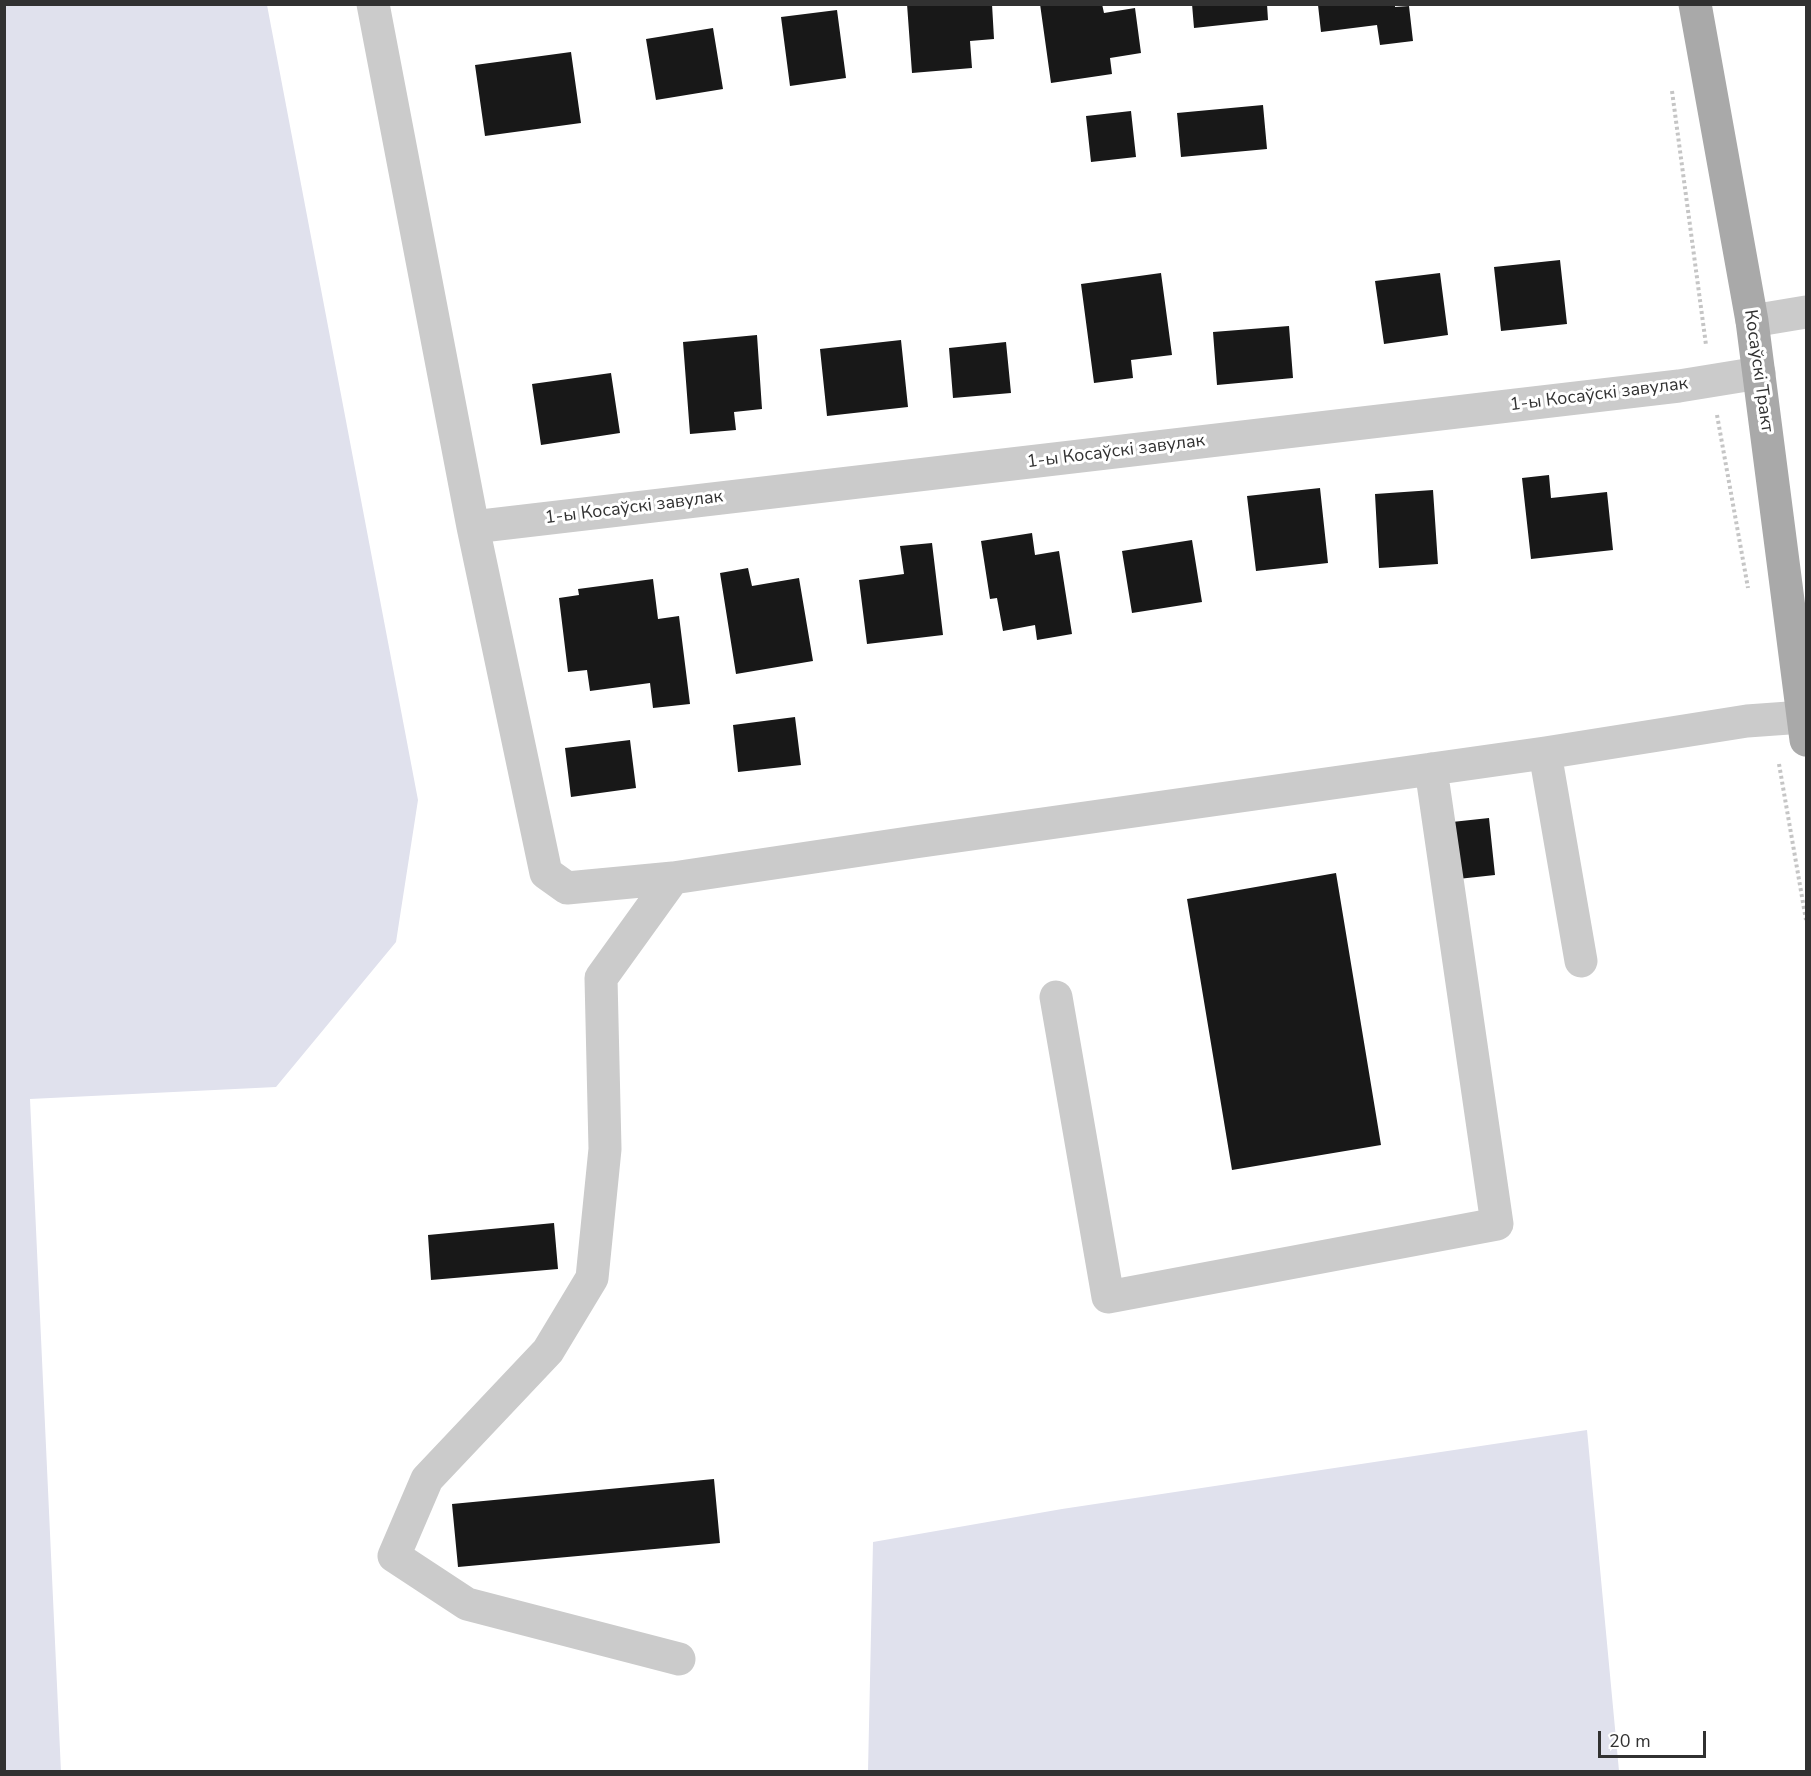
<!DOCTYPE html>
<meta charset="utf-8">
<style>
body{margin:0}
#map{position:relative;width:1811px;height:1776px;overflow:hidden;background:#fff;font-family:"Nunito Sans",sans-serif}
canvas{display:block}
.frame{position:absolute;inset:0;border:6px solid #313131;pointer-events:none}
.scale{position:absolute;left:1598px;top:1731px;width:108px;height:27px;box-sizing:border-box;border:3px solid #313131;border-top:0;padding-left:8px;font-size:18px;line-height:21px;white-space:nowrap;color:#313131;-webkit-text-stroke:4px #fff;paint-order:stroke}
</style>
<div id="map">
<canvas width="1811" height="1776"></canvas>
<div class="frame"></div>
<div class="scale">20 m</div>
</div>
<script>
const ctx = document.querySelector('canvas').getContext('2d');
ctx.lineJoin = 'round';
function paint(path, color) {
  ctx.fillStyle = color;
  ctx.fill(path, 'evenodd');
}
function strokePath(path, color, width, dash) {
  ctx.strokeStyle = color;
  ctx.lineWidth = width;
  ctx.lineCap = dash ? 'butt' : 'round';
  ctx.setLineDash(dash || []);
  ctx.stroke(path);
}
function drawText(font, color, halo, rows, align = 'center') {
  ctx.font = font + ' "Nunito Sans",sans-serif';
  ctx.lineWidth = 6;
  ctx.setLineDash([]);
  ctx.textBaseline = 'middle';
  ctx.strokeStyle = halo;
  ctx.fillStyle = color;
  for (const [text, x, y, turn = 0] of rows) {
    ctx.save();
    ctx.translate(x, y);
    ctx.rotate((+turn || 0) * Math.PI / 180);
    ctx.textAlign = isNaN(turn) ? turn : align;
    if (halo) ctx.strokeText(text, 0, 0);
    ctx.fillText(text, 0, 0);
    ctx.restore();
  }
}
const green = new Path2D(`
 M5,4L267,5L418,800L396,942L276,1087L30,1099L61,1772L4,1771Z
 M1587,1430L1619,1771H868L873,1542L1062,1509Z`);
const building = new Path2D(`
 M907,4H992L994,39L970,41L972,68L912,73Z
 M1040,4H1102L1104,13L1135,8L1141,53L1110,58L1112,74L1051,83Z
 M1192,4H1267L1268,20L1194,28Z
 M1318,5H1395V7L1409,6L1413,41L1380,45L1377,25L1321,32Z
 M837,10L846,78L790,86L781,17Z
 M713,28L723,89L656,100L646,39Z
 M571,52L581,123L485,136L475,65Z
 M1263,105L1267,149L1181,157L1177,113Z
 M1131,111L1136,157L1091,162L1086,116Z
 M1560,260L1567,324L1501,331L1494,267Z
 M1161,273L1172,355L1131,360L1133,378L1094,383L1081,284Z
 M1440,273L1448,335L1384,344L1375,281Z
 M1289,326L1293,378L1217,385L1213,332Z
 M757,335L762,409L734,412L736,430L690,434L683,342Z
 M901,340L908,407L827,416L820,349Z
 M1006,342L1011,393L953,398L949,348Z
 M611,373L620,433L541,445L532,384Z
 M1549,475L1551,498L1607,492L1613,550L1531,559L1522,478Z
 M1320,488L1328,563L1256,571L1247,496Z
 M1433,490L1438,564L1379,568L1375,494Z
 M1032,533L1035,555L1059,551L1072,634L1037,640L1035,625L1003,631L997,598L990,599L981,541Z
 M1192,540L1202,602L1132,613L1122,551Z
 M932,543L943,635L867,644L859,580L904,574L900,546Z
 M748,568L752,586L799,578L813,661L736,674L720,573Z
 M653,579L658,619L679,616L690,704L653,708L650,683L590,691L587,670L568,672L559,598L579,595L578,589Z
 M795,717L801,765L738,772L733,725Z
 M630,740L636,788L571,797L565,748Z
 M1489,818L1495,875L1458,879L1452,822Z
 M1336,873L1381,1145L1232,1170L1187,899Z
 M554,1223L558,1269L431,1280L428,1235Z
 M714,1479L720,1543L458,1567L452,1504Z`);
const path = new Path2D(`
 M1672,91L1706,345
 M1717,415L1748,588
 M1779,764L1806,920`);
const minor = new Path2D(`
 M373,4L473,527L546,873L567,888L673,878L915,842L1545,753L1747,721L1803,717
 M1752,321L1806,312
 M473,527L1679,386L1759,373
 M1545,753L1581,961
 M673,878L601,978L605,1149L592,1278L548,1351L427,1479L394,1556L467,1604L679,1659
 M1056,997L1108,1297L1497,1224L1431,769`);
const major = new Path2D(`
 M1695,4L1752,321L1806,740`);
const streetNames = [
 ["Косаўскі Тракт",1758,371,82],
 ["1-ы Косаўскі завулак",1599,395,-7],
 ["1-ы Косаўскі завулак",1116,452,-7],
 ["1-ы Косаўскі завулак",634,508,-7]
];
paint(green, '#e0e1ed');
paint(building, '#181818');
strokePath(path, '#c5c5c5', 4, [3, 3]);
strokePath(minor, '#cbcbcb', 33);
strokePath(major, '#a9a9a9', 33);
drawText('18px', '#313131', '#fff', streetNames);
</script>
